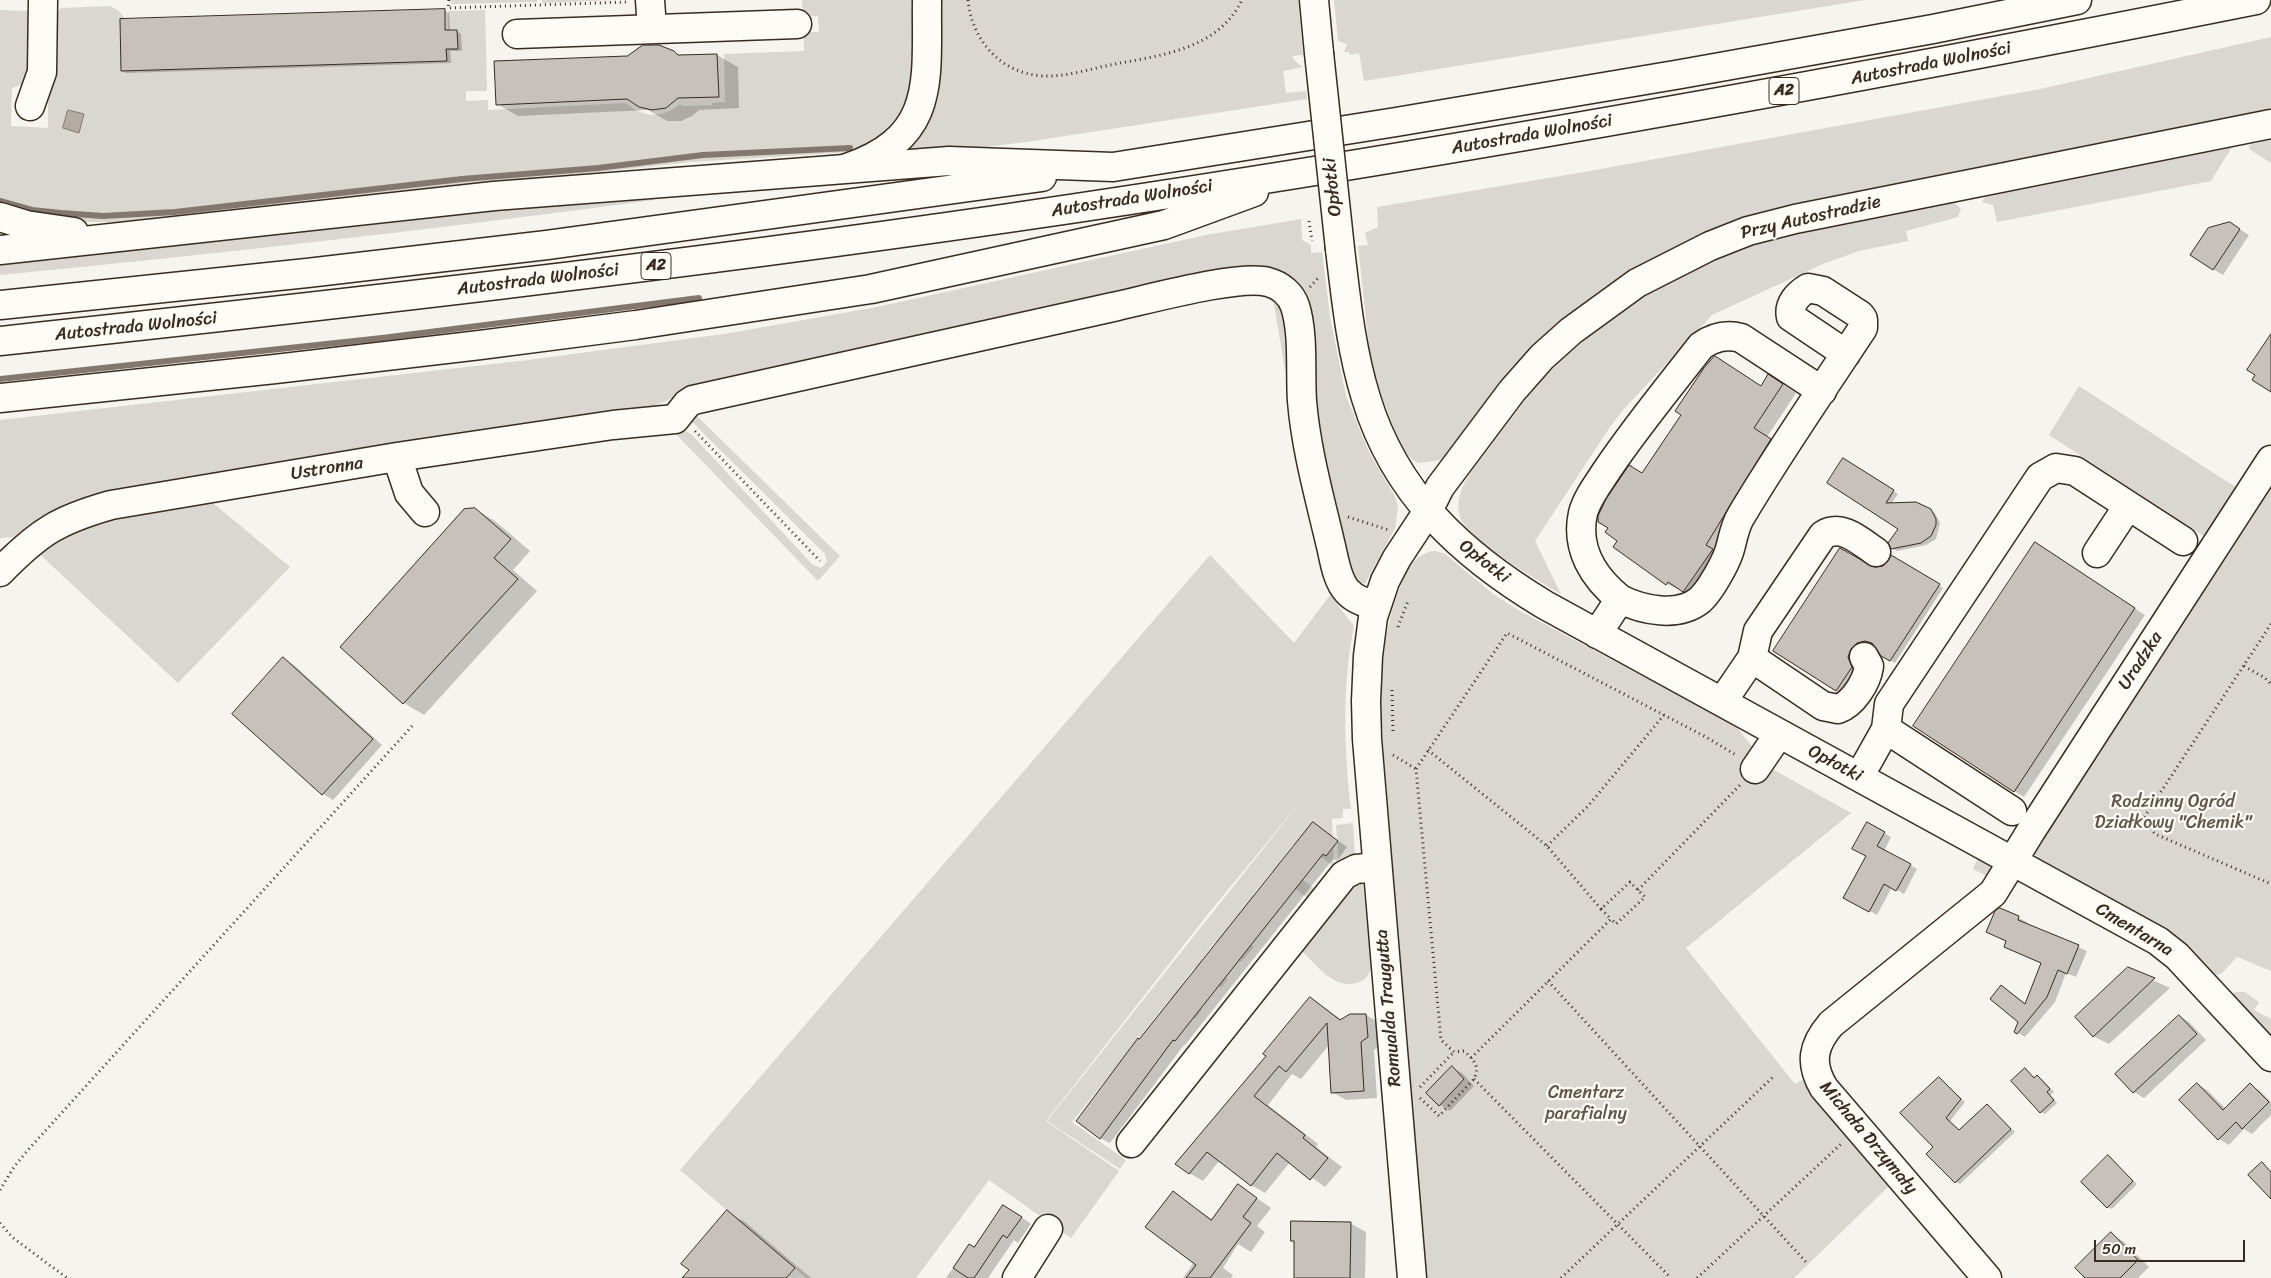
<!DOCTYPE html>
<meta charset="utf-8">
<style>
body{margin:0}
#map{position:relative;width:2271px;height:1278px;overflow:hidden;background:#f5f4ee;font-family:Sriracha,sans-serif}
canvas{display:block}
.scale{position:absolute;left:2094px;top:1240px;width:151px;height:22px;box-sizing:border-box;border:2px solid #3b2a1e;border-top:0;padding-left:6px;font-size:15px;line-height:18px;white-space:nowrap;color:#3b2a1e;-webkit-text-stroke:4px #fdfcf7;paint-order:stroke}
</style>
<div id="map">
<canvas width="2271" height="1278"></canvas>
<div class="scale">50 m</div>
</div>
<script>
const ctx = document.querySelector('canvas').getContext('2d');
ctx.lineJoin = 'round';
function paint(path, color) {
  ctx.fillStyle = color;
  ctx.fill(path, 'evenodd');
}
function strokePath(path, color, width, dash) {
  ctx.strokeStyle = color;
  ctx.lineWidth = width;
  ctx.lineCap = dash ? 'butt' : 'round';
  ctx.setLineDash(dash || []);
  ctx.stroke(path);
}
function drawText(font, color, halo, rows, align = 'center') {
  ctx.font = font + ' Sriracha,sans-serif';
  ctx.lineWidth = 4.5;
  ctx.setLineDash([]);
  ctx.textBaseline = 'middle';
  ctx.strokeStyle = halo;
  ctx.fillStyle = color;
  for (const [text, x, y, turn = 0] of rows) {
    ctx.save();
    ctx.translate(x, y);
    ctx.rotate((+turn || 0) * Math.PI / 180);
    ctx.textAlign = isNaN(turn) ? turn : align;
    if (halo) ctx.strokeText(text, 0, 0);
    ctx.fillText(text, 0, 0);
    ctx.restore();
  }
}
const green = new Path2D(`
 M452,0H537V2L451,4Z
 M542,0H612L542,3Z
 M802,0H919L917,89L891,135L852,152L691,162L198,216L112,222H81L0,209V10L27,11L35,21L38,30L26,83L12,88L11,126L48,128V63L53,17L61,8L110,6L118,10L125,19L120,20L121,71L446,61V49H457L448,30V11L485,10L487,91H466V101L488,100V110L626,103C643,118 663,119 680,104L683,106L712,105V103L725,102L724,54L804,51L803,21L807,32H819L818,16L803,17Z
 M935,0H1298L1303,55L1292,56L1296,62L1303,67L1283,71L1286,93L1306,91L1307,99L1026,142L909,156L901,147Z
 M1334,0H1865L1364,81L1359,53L1350,55L1349,52H1344L1347,44L1338,41Z
 M2271,37V114L1691,242L1440,460L1420,463L1414,461L1406,453L1396,434L1379,388L1369,347L1358,246L1368,245L1365,233L1378,227L1377,207L1584,172L2040,89Z
 M2271,140V163L2249,149V145Z
 M2232,147L2211,181L1997,222L1993,205L1982,202L1985,197Z
 M655,196L656,198L654,200C437,229 218,254 0,275V259L488,207Z
 M1954,202L1961,209L1958,217L1906,231L1908,241L1859,251L1823,264L1712,315L1623,410L1610,427L1535,541L1561,594C1539,581 1468,540 1460,517C1452,490 1476,466 1490,447C1512,417 1534,386 1562,360C1611,314 1670,276 1733,252C1804,226 1881,217 1954,202Z
 M1301,219L1302,240L1311,245V253L1322,252L1330,317L1346,396L1368,450L1395,497L1398,507L1395,528L1365,584L1355,580L1346,568L1283,278L699,386L641,412L16,537L0,538V420L528,360L724,334L877,307L1206,235Z
 M1257,288L1279,295L1287,308L1292,329L1302,451H1299L1273,299L1254,294L1232,295L698,410L697,416L840,556L818,581L671,429L416,470L418,462L662,425L676,426L691,434L812,564L821,568L827,562L825,554L689,419L687,416L689,411L696,407L1228,290Z
 M2079,386L2237,488L2208,539L2049,435Z
 M377,469L382,475L207,498L290,567L178,683L35,550L59,531L104,515L203,495Z
 M2271,483V971L2237,957L2222,973L2214,976L2037,860L2034,851Z
 M1713,549L1721,555L1698,589L1682,595Z
 M1436,551L1445,554L1492,593L1518,610L1736,726L1767,766L1851,813L1686,948L1795,1084L1805,1079L1890,1185L1794,1278H1425L1383,744C1380,690 1380,634 1402,583C1409,567 1416,552 1436,551Z
 M1210,555L1294,643L1330,595L1354,626C1342,683 1344,752 1351,809H1343V818L1332,819L1334,867L1321,857L1316,863L1293,845L1280,862L1317,891L1310,900L1272,871L1253,895L1276,913L1271,919L1248,902L1228,927L1254,947L1241,962L1215,942L1202,959L1228,979L1221,988L1194,968L1177,991L1202,1010L1195,1019L1170,999L1072,1122L1126,1160L1120,1169L1047,1121L1306,795L1208,914L1046,1121L1119,1171L1071,1238L989,1180L916,1278H806L680,1170Z
 M1353,823L1355,857L1339,867L1336,825Z
 M1979,856L1990,865L1992,879L1973,869Z
 M1356,879L1363,885L1371,967C1369,976 1366,980 1356,983C1332,989 1315,963 1299,948Z
 M2236,992H2245L2259,1002L2254,1010L2271,1019V1039L2230,995Z`);
const water = new Path2D(`
 M68,110L84,114L79,133L63,128Z`);
const shadow = new Path2D(`
 M444,10L449,13L450,31H457L461,34L462,51H450L451,63L126,73L122,70Z
 M673,52L681,57L717,55L738,67L739,108L699,110L692,116L681,121H667L648,110L518,116L497,104L627,57Z
 M2229,223L2249,235L2223,275L2213,269Z
 M1782,384L1796,393L1767,437L1784,448L1697,598L1667,584L1615,546L1643,474L1761,387Z
 M1843,459L1898,494L1891,504L1930,510L1935,513L1940,523L1936,539L1926,545L1897,551L1892,548L1900,528Z
 M475,509L495,521L530,551L513,570L537,591L424,715L404,703L342,647Z
 M2045,550L2145,615L2024,797L2014,791Z
 M1892,557L1943,588L1895,663L1882,655L1874,644L1862,645L1856,670L1841,693L1775,651L1874,569L1884,567Z
 M284,659L294,665L382,745L333,800L323,794Z
 M1867,824L1891,837L1884,851L1917,869L1904,894L1892,887L1877,915L1845,897L1867,855Z
 M1317,826L1347,847L1337,861L1333,859L1185,1045H1184L1110,1143L1100,1138L1140,1040L1266,880L1268,881Z
 M2000,909L2027,922L2026,924L2087,951L2076,977L2066,973L2055,1002L2025,1037L2015,1031L2019,1022L2001,986L2026,1004L2043,963L2013,951L2005,946L2007,941L1988,932Z
 M2129,969L2170,988L2109,1044L2093,1036Z
 M1310,998L1342,1020L1366,1015L1380,1023L1382,1045L1374,1050L1377,1098L1346,1100L1332,1092L1329,1045L1301,1079L1292,1074L1268,1105L1318,1144L1316,1147L1342,1167L1325,1187L1290,1162L1265,1193L1251,1185L1220,1160L1203,1181L1189,1173L1267,1056Z
 M2179,1016L2189,1022L2206,1040L2144,1098L2134,1092L2117,1074Z
 M1452,1068L1462,1073L1474,1086L1450,1111L1440,1105Z
 M2025,1070L2035,1078L2037,1077L2042,1079L2054,1092L2050,1095L2057,1103L2045,1114L2041,1112Z
 M1940,1078L1965,1102L1950,1121L1960,1131L1987,1105L2015,1132L1960,1184L1956,1182L1935,1147Z
 M2197,1084L2207,1090L2226,1109L2250,1085L2260,1091L2271,1102V1115L2252,1134L2244,1129L2229,1145L2219,1139Z
 M2108,1157L2137,1184L2112,1209L2107,1207Z
 M1238,1185L1271,1208L1257,1226L1265,1232L1251,1252L1238,1244L1223,1268L1233,1275L1231,1278H1183L1194,1262L1174,1193L1213,1220Z
 M727,1212L745,1222L811,1278H684Z
 M1014,1212L1031,1224L1018,1243L1014,1240L988,1278H946L969,1246L974,1249Z
 M1350,1223L1366,1232L1365,1278H1295Z
 M2111,1234L2123,1241L2149,1267L2138,1278H2082Z`);
const stream = new Path2D(`
 M0,201L32,210L61,213L103,216L175,212L462,179L598,168L703,155L850,148
 M0,379L382,338L699,298`);
const building = new Path2D(`
 M445,9V30H457L458,49H446L447,61L121,71L120,19Z
 M643,45H659L674,51L678,55L717,54L719,97L678,98L666,108L652,110L639,107L627,99L496,105L494,61L627,56Z
 M2230,222L2240,229L2213,270L2190,255L2208,228Z
 M2271,334V392L2252,380L2255,375L2247,370Z
 M1715,356L1761,386L1768,374L1783,384L1754,428L1771,439L1706,545L1713,549L1683,592L1668,582L1666,585L1613,547L1617,541L1605,532L1608,528L1598,522V516L1606,499L1629,465L1642,473L1681,415L1675,411L1704,368Z
 M1843,458L1894,490L1886,503L1916,502L1931,509L1936,519V525L1931,536L1921,543L1891,549L1888,543L1898,529L1827,483Z
 M475,508L511,539L494,558L518,579L403,704L340,647L464,509Z
 M2035,542L2135,608L2014,792L1913,726Z
 M1840,548L1874,567L1883,566L1888,561L1891,555L1940,584L1890,661L1881,656L1872,643L1865,641L1857,643L1851,649L1848,657L1852,667L1836,691L1773,651Z
 M283,657L373,739L322,795L232,714Z
 M1313,822L1338,841L1326,856L1323,854L1175,1041L1173,1040L1100,1139L1076,1121L1138,1038L1139,1039Z
 M1867,822L1885,832L1877,846L1911,864L1896,891L1884,884L1869,912L1843,898L1866,856L1852,849Z
 M2000,908L2019,916L2018,920L2079,945L2067,974L2058,970L2047,997L2017,1034L2014,1032L2018,1022L1990,999L2001,985L2025,1004L2041,963L2004,947L2006,941L1986,932L1995,911Z
 M2128,967L2155,978L2093,1037L2075,1017Z
 M1310,997L1340,1020L1350,1014H1366L1368,1037L1361,1042L1364,1091L1331,1093L1327,1023L1286,1072L1279,1066L1254,1096L1305,1135L1303,1138L1328,1158L1310,1180L1277,1153L1251,1186L1207,1152L1189,1174L1175,1164L1266,1056L1263,1054Z
 M2179,1015L2197,1034L2133,1093L2115,1074Z
 M1452,1066L1464,1079L1439,1106L1426,1093Z
 M2025,1068L2034,1078L2037,1075L2050,1089L2047,1092L2054,1100L2040,1113L2011,1081Z
 M1939,1077L1961,1099L1946,1118L1959,1130L1987,1104L2011,1129L1955,1183L1926,1154L1933,1147L1900,1113Z
 M2197,1083L2223,1110L2250,1083L2269,1102L2242,1129L2236,1122L2218,1140L2179,1100Z
 M2108,1155L2133,1181L2107,1208L2081,1182Z
 M2262,1162L2271,1172V1199L2248,1175Z
 M1238,1184L1257,1198L1243,1217L1251,1223L1210,1278H1186L1196,1265L1145,1227L1173,1191L1211,1220Z
 M1003,1205L1022,1217L1007,1238L1003,1235L974,1278H968L953,1268L969,1244L974,1247Z
 M727,1210L795,1268L786,1278H682L689,1270L681,1264Z
 M1291,1221L1351,1222L1350,1278H1294V1241H1291Z
 M2111,1232L2138,1260L2120,1278H2085L2075,1268Z`);
const path = new Path2D(`
 M449,0L448,8L627,2
 M968,0C972,41 1001,74 1044,76C1067,77 1093,68 1115,64C1163,55 1218,49 1242,0
 M1309,221L1312,241
 M1310,287L1319,277
 M695,431L820,561
 M1348,517L1389,530
 M2271,624L2143,819L2155,834L2271,884
 M1398,627L1408,601
 M2244,666L2265,678L2271,684
 M1392,690L1393,734
 M1428,750L1547,846L1601,909
 M1393,755L1416,769
 M1547,846L1588,806L1664,715
 M1638,890L1740,785
 M1548,981L1806,1262
 M1471,1058L1611,919L1616,924L1645,897L1630,882L1601,909L1611,919
 M1474,1079L1671,1278
 M1420,1087L1454,1052
 M1420,1098L1439,1116L1474,1079C1480,1066 1474,1060 1464,1051L1454,1052L1441,1040L1416,769L1507,633L1706,737L1736,755
 M0,1190L14,1167L28,1150L414,724
 M0,1223L12,1237L67,1278
 M1561,1278L1773,1077
 M1697,1278L1841,1144`);
const minor = new Path2D(`
 M650,0L652,29
 M1314,0L1319,53
 M517,34L797,24
 M30,106L42,72L43,0
 M847,168C938,137 926,79 927,0
 M1340,249C1346,299 1351,350 1366,398C1395,494 1462,555 1545,605L2158,941L2177,956L2271,1057
 M397,457L409,493L425,512
 M2097,553L2128,506
 M0,572C39,532 58,520 111,505L397,457L613,425L675,419L687,404L693,400C833,369 973,338 1113,307C1146,300 1239,274 1268,282C1280,285 1291,294 1295,306C1304,334 1300,372 1302,401C1306,449 1319,495 1330,542C1334,557 1336,579 1347,591C1355,600 1365,603 1376,605
 M1620,599C1594,578 1575,549 1583,513C1587,498 1598,484 1607,470C1636,427 1669,387 1701,346C1714,337 1726,334 1741,338L1822,391
 M1597,634L1620,599C1642,610 1678,618 1700,600C1710,591 1725,564 1729,552C1733,540 1734,527 1741,516C1779,452 1822,390 1863,328V319L1860,315L1823,291L1808,288C1798,294 1788,304 1791,317L1846,354
 M1752,658L1758,631L1823,535C1842,523 1861,542 1876,552
 M1722,702L1752,658L1823,706L1838,709C1853,704 1867,682 1869,666L1864,657
 M1886,729L1889,704L2040,477L2056,468L2075,471L2183,541
 M1755,769L1779,734
 M1859,777L1886,729L2012,811
 M1131,1143L1344,875L1356,869L1377,867
 M1017,1278L1048,1229
 M1412,1278L1367,739L1366,701L1368,656L1373,617L1385,581L1397,558L1428,511L1440,487L1512,391L1542,357L1571,331L1637,283L1710,246L1748,231L1795,219L2271,124
 M1987,1278L1824,1088C1809,1063 1813,1045 1831,1024L1993,893L2031,831L2271,460`);
const highway = new Path2D(`
 M0,217L26,225L74,232
 M0,250L494,196L949,161L1113,167L1396,122L1681,74L1933,29L2077,0
 M0,305L307,273L547,245L1042,177
 M0,341C335,305 669,267 1002,219C1422,158 1840,83 2256,0
 M0,398L275,369L480,345L636,325L871,289L1164,225L1254,192`);
const minorBridge = new Path2D(`
 M1319,53L1340,249`);
const shields = [
 [1784,91,30],
 [656,266,30]
];
const shieldNames = [
 ["A2",1784,91],
 ["A2",656,266]
];
const streetNames = [
 ["Autostrada Wolności",1931,64,-11],
 ["Autostrada Wolności",1532,135,-10],
 ["Opłotki",1333,187,-96],
 ["Autostrada Wolności",1132,199,-9],
 ["Przy Autostradzie",1811,218,-13],
 ["Autostrada Wolności",538,280,-7],
 ["Autostrada Wolności",136,327,-6],
 ["Ustronna",327,469,-9],
 ["Opłotki",1484,562,38],
 ["Uradzka",2141,661,-57],
 ["Opłotki",1835,764,28],
 ["Cmentarna",2134,930,31],
 ["Romualda Traugutta",1389,1008,-95],
 ["Michała Drzymały",1868,1138,50]
];
const parkNames = [
 ["Rodzinny Ogród",2173,802],
 ["Działkowy \"Chemik\"",2173,823],
 ["Cmentarz",1586,1093],
 ["parafialny",1586,1114]
];
paint(green, '#dad6d0');
paint(water, '#b4aca4');
strokePath(water, '#84786e', 1);
paint(shadow, '#0003');
strokePath(stream, '#84786e', 6);
paint(building, '#c7c1bb');
strokePath(building, '#3b2a1e', 1);
strokePath(minor, '#3b2a1e', 31);
strokePath(highway, '#3b2a1e', 31);
strokePath(path, '#3b2a1e', 3, [1, 4]);
strokePath(minor, '#fdfcf7', 28);
strokePath(highway, '#fdfcf7', 28);
strokePath(minorBridge, '#3b2a1e', 31, []);
strokePath(minorBridge, '#fdfcf7', 28);
for (const [x, y, w] of shields) {
  const box = new Path2D();
  box.roundRect(x - w / 2, y - 13.5, w, 27, 4);
  ctx.fillStyle = '#fdfcf7';
  ctx.fill(box);
  strokePath(box, '#3b2a1e', 1);
}
drawText('bold 16px', '#3b2a1e', null, shieldNames);
drawText('18px', '#3b2a1e', '#fdfcf7', streetNames);
drawText('18px', '#63554a', '#fdfcf7', parkNames);
</script>
